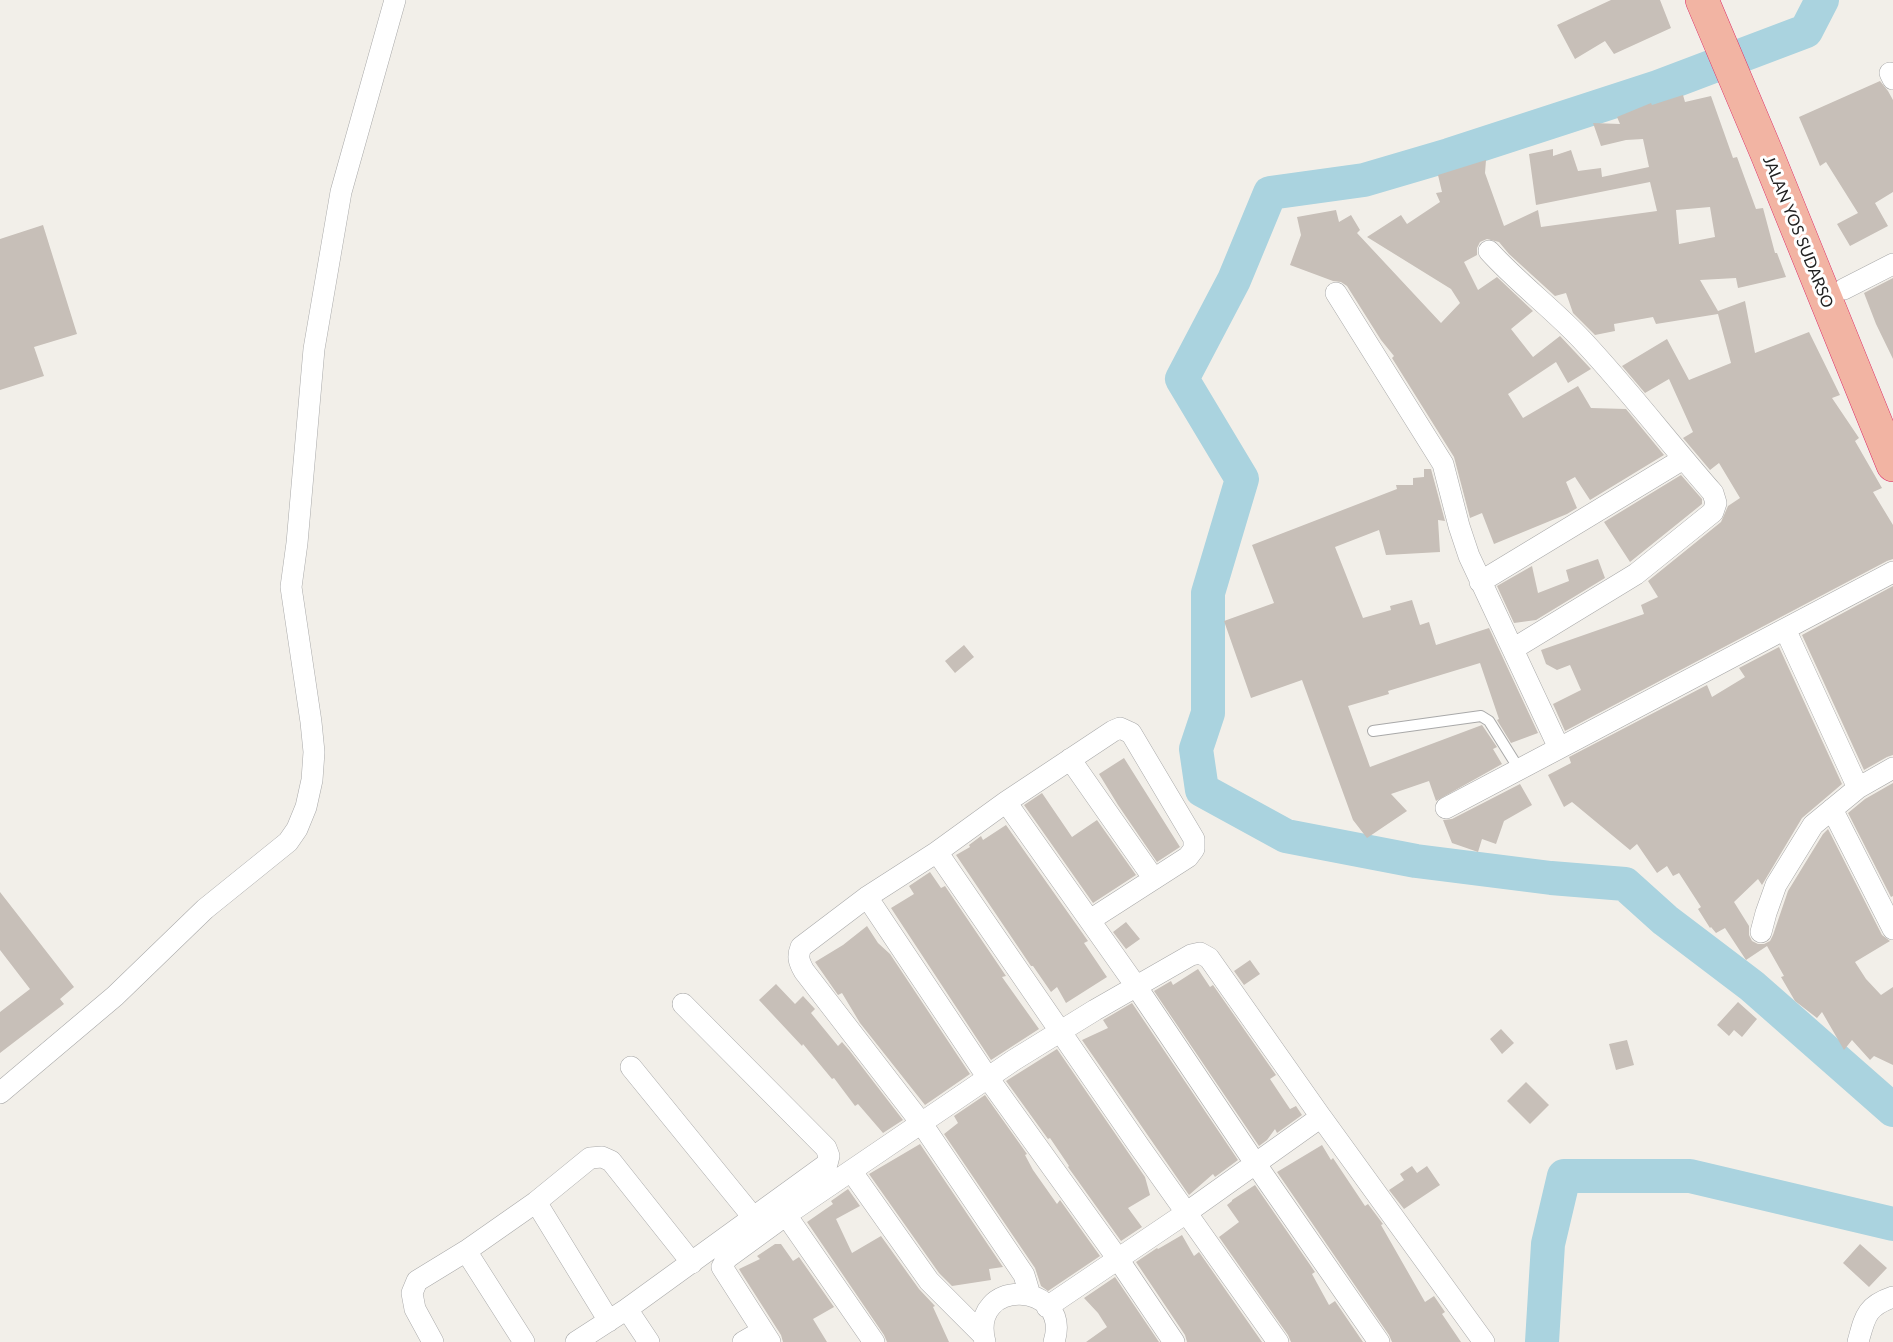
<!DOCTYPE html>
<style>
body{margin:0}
canvas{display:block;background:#f2efe9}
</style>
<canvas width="1893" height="1342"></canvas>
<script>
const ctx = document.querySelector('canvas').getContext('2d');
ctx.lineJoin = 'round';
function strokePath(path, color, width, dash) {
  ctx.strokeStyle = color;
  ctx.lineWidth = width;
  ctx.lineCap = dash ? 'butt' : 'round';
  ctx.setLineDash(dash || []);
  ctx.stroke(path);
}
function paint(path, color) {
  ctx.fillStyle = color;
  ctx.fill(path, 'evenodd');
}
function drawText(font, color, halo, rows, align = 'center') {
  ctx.font = font + ' Lato,sans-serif';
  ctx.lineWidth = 6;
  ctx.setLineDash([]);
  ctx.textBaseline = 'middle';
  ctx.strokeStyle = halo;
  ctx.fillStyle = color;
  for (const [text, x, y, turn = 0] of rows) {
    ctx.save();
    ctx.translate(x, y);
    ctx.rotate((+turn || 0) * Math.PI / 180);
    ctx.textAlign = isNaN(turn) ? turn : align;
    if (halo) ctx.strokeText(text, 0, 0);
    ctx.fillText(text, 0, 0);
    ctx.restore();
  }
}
const river = new Path2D(`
 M1822,0L1806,31L1658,87L1449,155L1364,180L1270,193L1234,280L1182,379L1242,479L1208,593V713L1196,749L1202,790L1286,836L1416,861L1551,878L1625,884L1665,920L1752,986L1893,1110
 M1542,1342L1548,1244L1564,1176H1690L1893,1224`);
const building = new Path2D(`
 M1611,0H1660L1671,28L1614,54L1605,41L1575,59L1557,25Z
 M1880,81L1888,91L1893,100V192L1875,203L1888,226L1850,246L1837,224L1858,213L1826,162L1820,166L1799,117Z
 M1683,95L1685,102L1711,96L1733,158L1737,157L1756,209L1763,208L1775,253H1777L1786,277L1738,288L1736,278L1700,280L1718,311L1745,301L1755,353L1809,332L1840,395L1832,398L1859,438L1855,441L1882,488L1873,492L1893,525V559L1887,561L1565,731L1553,704L1581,690L1570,665L1557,670L1546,664L1541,650L1644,614L1641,605L1658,597L1648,581L1721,522L1728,506L1740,498L1719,463L1710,470L1683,438L1693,432L1669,379L1645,393L1622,366L1667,339L1689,380L1731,363L1718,314L1656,324L1653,317L1614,324L1615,331L1595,335L1573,313L1566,293L1555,296L1509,254L1499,242L1487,239L1480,242L1477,248V255L1464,262L1478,290L1497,277L1533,311L1511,329L1533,357L1560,336L1591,369L1568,383L1556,362L1508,394L1523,418L1578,386L1591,408L1626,409L1664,455L1590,500L1575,477L1566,482L1577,508L1567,514L1494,544L1482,513L1470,518L1454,457L1392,358L1394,356L1381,340L1347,286L1341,282L1333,281L1290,265L1301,235L1297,217L1336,210L1339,222L1351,215L1360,230L1357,233L1441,323L1460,303L1451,289L1367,237L1401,215L1407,224L1440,202L1436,193L1442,192L1438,175L1486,160L1485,173L1504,226L1538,210L1541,227L1657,211L1650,182L1536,205L1529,154L1553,149V156L1571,150L1578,171L1601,168L1602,177L1649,167L1643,139L1626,140L1601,146L1593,123L1620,124L1617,117L1651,103L1652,105ZM1710,207L1715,237L1679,244L1676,210Z
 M43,225L77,334L34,347L44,376L0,390V239Z
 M1893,278V359L1876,324L1864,293Z
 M1424,469H1431L1445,521L1438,520L1440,552L1386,555L1379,530L1335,547L1363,618L1391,610L1390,606L1412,600L1420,625L1429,622L1436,645L1489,628L1538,733L1511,743L1497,720L1499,719L1480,663L1388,691L1389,694L1348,706L1370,767L1482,725L1497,747L1493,749L1502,764L1436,801L1429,781L1391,794L1407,811L1367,838L1353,820L1302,680L1251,698L1224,621L1274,603L1252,545L1397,489L1396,485H1413V478L1424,477Z
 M1681,475L1702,499V504L1630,562L1604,522Z
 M1598,559L1605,578L1536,620L1514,623L1497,586L1532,566L1538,593L1569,581L1566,570Z
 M1893,586V755L1887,757L1864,770L1802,635Z
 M964,645L974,657L955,673L945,661Z
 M1779,647L1842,784L1802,818L1762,885L1758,879L1734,902L1749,926V935L1752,941L1758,944H1764L1770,941L1773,935L1788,891L1823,834L1828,829L1882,935L1890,941L1855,962L1866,979L1881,995L1893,987V1065L1874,1056L1870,1060L1852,1040L1844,1050L1822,1012L1817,1018L1795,1001L1781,977L1784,976L1767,946L1746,960L1725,928L1716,933L1711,927L1710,928L1698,909L1701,907L1679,873L1673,876L1667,866L1657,873L1637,844L1630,850L1572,802L1564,807L1548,775L1571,763L1569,757L1707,685L1712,697L1745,677L1739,668Z
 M1124,758L1180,847L1157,862L1118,805L1099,774Z
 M1893,783V896L1891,897L1848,813L1865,799Z
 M1520,784L1532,805L1504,821L1496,844L1482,839L1478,852L1452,843L1443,820L1452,819Z
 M1042,793L1072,837L1097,820L1136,875L1093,903L1024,805Z
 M1006,825L1088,941L1084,943L1107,977L1066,1003L1057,987L1051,992L1033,966H1031L956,855L970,847L969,845L981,836L983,840Z
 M930,872L941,888L945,886L1006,976L1002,977L1039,1029L991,1060L891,908L914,894L909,886Z
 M0,892L74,987L60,999L64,1004L0,1053V1012L30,989L0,950Z
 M1126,922L1140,939L1126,949L1113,932Z
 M867,926L878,943L890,954L970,1074L925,1105L860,1023L842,993L838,995L815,962L843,945Z
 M1250,960L1260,974L1244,985L1234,971Z
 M1198,969L1210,987L1213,985L1276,1075L1270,1079L1290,1109L1296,1106L1302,1115L1277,1133L1275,1129L1267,1140L1259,1146L1154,991L1171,981L1173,985Z
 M776,984L795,1004L803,996L815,1009L811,1013L838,1046L842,1042L849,1050L903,1120L883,1133L858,1104L855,1106L834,1078L832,1079L803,1044L802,1046L759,1000Z
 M1738,1002L1757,1019L1742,1037L1734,1030L1729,1036L1717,1025Z
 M1132,1003L1238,1160L1215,1177L1213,1174L1189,1195L1082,1040L1108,1028L1103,1020Z
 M1501,1029L1514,1043L1502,1054L1490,1039Z
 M1627,1040L1634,1065L1616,1070L1609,1044Z
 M1057,1049L1145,1177L1150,1195L1128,1208L1142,1227L1121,1241L1068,1167L1069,1166L1050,1138L1048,1139L1006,1081Z
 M1526,1082L1549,1105L1530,1124L1507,1101Z
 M985,1095L1027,1154L1025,1155L1033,1170L1057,1204L1060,1200L1100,1256L1048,1291L1041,1286L1035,1268L944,1134L958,1123L954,1116Z
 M920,1144L1003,1267L989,1269L991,1280L952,1286L939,1273L869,1174Z
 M1322,1145L1331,1160L1333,1158L1365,1206L1368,1204L1383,1224L1381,1225L1425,1302L1434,1296L1445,1312L1442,1314L1461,1342H1392L1389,1335L1277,1172Z
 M1412,1166L1417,1173L1427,1166L1440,1185L1404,1209L1389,1190L1404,1180L1400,1174Z
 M1255,1185L1315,1272L1312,1274L1329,1305L1335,1301L1363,1342H1291L1288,1335L1219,1237L1239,1222L1227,1205L1232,1201V1200Z
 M848,1189L860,1206L836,1219L852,1253L881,1236L919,1289L935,1306L933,1307L949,1342H887L884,1335L807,1222L833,1204L831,1201Z
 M1182,1235L1194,1256L1199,1252L1262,1342H1187L1185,1335L1136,1262L1157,1248L1158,1249Z
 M775,1244H781L793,1261L799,1257L834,1307L813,1319L827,1342H783L781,1335L742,1274L739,1269L760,1259L757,1256Z
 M1860,1244L1887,1268L1869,1287L1843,1263Z
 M1115,1277L1159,1342H1086L1107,1327L1098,1313L1084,1298Z`);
const service = new Path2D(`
 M1373,731L1481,716L1489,721L1519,769`);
const minor = new Path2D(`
 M1890,73L1893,79
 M1489,251C1518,283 1553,309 1582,340C1628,389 1669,443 1713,493L1716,503L1713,512L1636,574L1513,649
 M1844,289L1893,264
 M1336,293L1443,464L1459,526L1469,556L1559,748
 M1480,582L1683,459
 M1785,629L1858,788
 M1070,759L1154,879
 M1006,802L1113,731L1120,728L1131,733L1194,839V849L1188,857L1090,920
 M1446,808L1893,572
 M1832,809L1893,929
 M937,852L1139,1146L1278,1342
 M867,897L988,1078L1118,1259L1174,1342
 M1761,932L1766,913L1776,885L1813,825L1858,788L1893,768
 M631,1067L753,1217
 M0,1093L115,996L205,909L288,842L297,829L306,807L312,780L314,752L311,722L291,587L297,543L314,349L341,192L395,0
 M852,1172L929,1281L983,1335
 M536,1202L609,1321
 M786,1215L874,1342
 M466,1251L524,1342
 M1030,1295L1024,1275L922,1124L804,971C799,962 797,957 801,947L867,897L937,852L1006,802L1136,986L1255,1163L1379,1342
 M1047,1307L1186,1213L1321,1117L1484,1342
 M627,1309L649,1342
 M433,1342L415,1309L412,1293L417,1281L466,1251L536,1202L590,1158L602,1157L611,1161L692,1263
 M576,1342L627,1309L827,1164L829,1156L826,1148L683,1004
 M743,1342L762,1331
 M770,1342L722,1267L727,1258L786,1215L1014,1060L1095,1010L1191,955L1200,953L1209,958L1321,1117
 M985,1342C968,1276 1073,1281 1054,1342
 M1858,1342C1865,1317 1866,1306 1893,1297`);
const trunk = new Path2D(`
 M1702,0L1767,154L1893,465`);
const streetNames = [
 ["JALAN YOS SUDARSO",1798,232,68]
];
strokePath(river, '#aad3df', 34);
paint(building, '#c7bfb8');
strokePath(service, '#a9a9a9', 12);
strokePath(minor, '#a9a9a9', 22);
strokePath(trunk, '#dc2a67', 34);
strokePath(service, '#fff', 10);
strokePath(minor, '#fff', 21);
strokePath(trunk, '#f2b4a3', 33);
drawText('16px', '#222', '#fff', streetNames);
</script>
